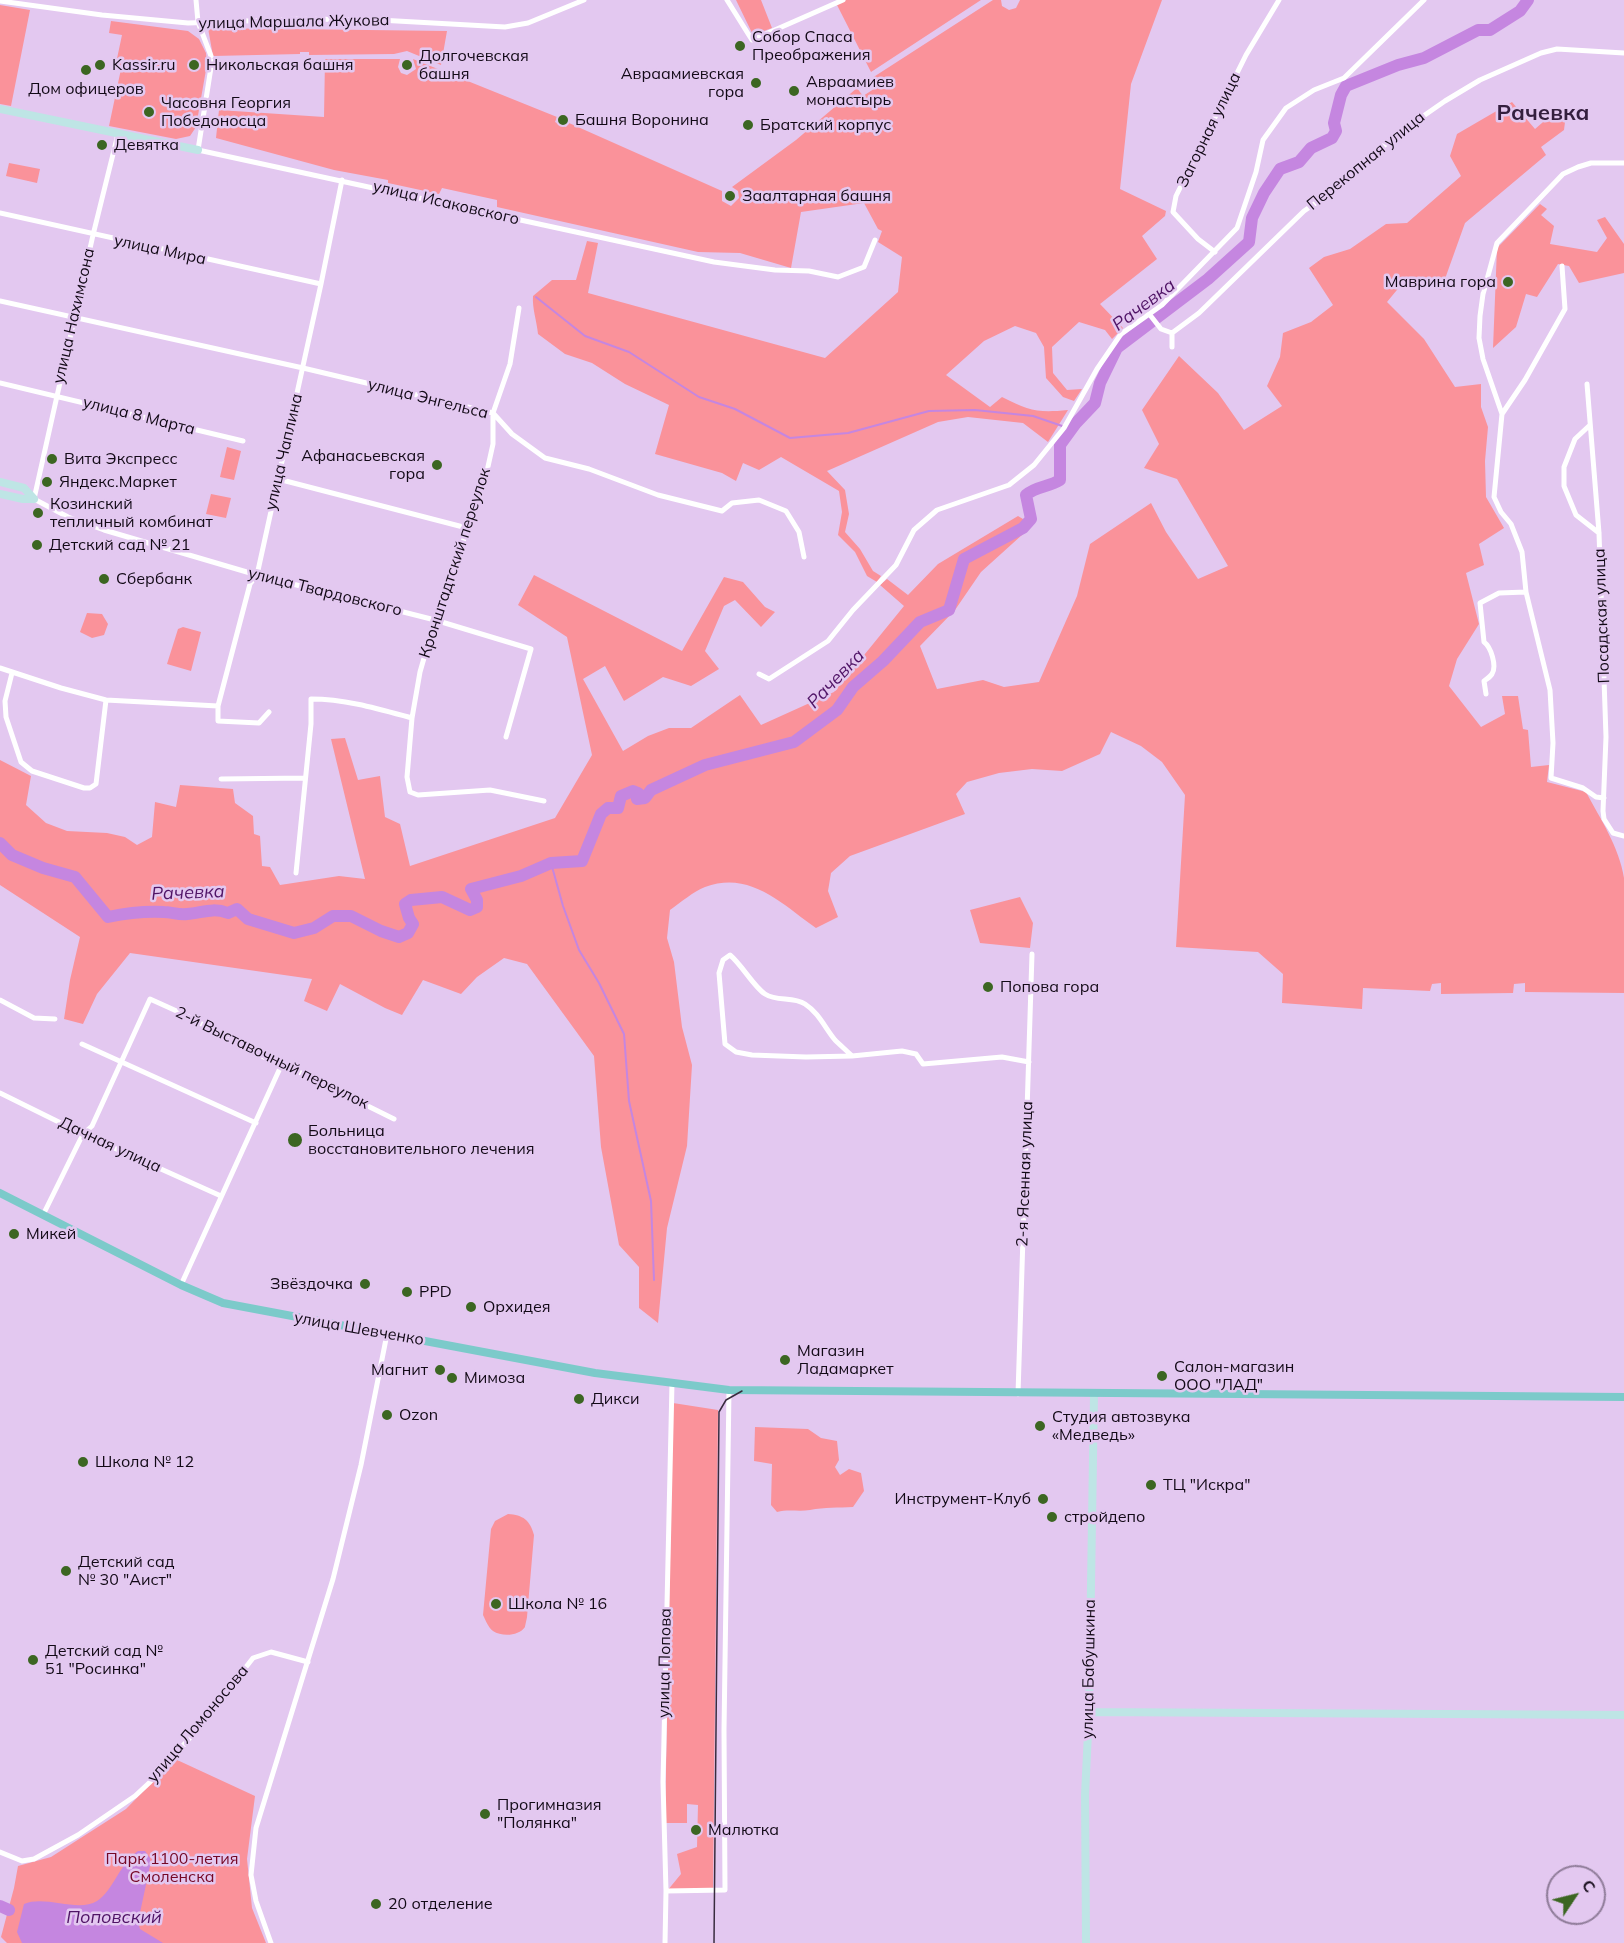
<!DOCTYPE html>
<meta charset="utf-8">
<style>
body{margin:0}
#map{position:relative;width:1624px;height:1943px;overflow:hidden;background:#e3c8f0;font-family:Mulish,sans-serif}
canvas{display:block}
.north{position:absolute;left:1546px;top:1865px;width:60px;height:60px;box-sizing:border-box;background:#e3c8f0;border:2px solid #8f7c99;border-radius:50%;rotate:55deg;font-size:16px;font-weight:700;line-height:24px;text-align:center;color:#120916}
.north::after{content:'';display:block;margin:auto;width:21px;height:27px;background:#3c6622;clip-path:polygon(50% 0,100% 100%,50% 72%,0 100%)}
</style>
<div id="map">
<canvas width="1624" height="1943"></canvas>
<div class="north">С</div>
</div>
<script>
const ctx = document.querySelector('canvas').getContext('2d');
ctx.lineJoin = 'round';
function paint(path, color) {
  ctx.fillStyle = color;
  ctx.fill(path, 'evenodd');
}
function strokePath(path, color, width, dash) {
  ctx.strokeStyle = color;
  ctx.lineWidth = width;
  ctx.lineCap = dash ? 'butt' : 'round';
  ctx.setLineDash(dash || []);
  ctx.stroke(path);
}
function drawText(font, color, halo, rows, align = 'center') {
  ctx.font = font + ' Mulish,sans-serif';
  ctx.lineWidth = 5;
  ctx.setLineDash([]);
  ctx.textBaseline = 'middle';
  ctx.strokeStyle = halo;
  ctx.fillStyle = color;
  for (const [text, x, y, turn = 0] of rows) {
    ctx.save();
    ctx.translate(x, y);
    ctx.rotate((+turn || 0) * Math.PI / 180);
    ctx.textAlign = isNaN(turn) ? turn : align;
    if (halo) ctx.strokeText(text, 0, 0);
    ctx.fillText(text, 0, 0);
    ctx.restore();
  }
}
const green = new Path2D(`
 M736,0H761L772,28L753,35Z
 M846,0H981L871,72L837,5Z
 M993,0H1001L1002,6L1009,10L1016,8L1020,0H1162L1131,84L1120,189L1166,211L1165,216L1142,236L1157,259L1100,304L1123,328L1112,339L1105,330L1079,322L1052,347L1053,373L1067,390L1082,389L1074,401L1063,397L1046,378L1044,347L1036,333L1015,326L984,341L946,375L990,407L1002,397C1029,411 1038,413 1068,410L1048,442L1023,423L968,417L938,422L827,471L845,490L849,514L845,532L860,549L873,571L881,576L877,582L867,576L855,552L838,535L842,512L839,491L781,457L759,470L743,463L736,481L722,473L655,454L669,405L625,384L592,363L565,354L538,334C537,322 532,308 533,296L552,280H576L587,241L598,243L588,293L825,358L898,292L902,257L878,242L882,231L878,229L864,203L801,212L791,268L740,253L698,252L497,207V200L442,188L439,194L388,183V180L334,170L216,138L219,110L324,117L325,59H400L398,67L401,73L407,75L416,69L413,59L557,117L555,122L566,127L569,123L722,191V201L731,206L739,198L738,191L732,187L796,140L857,88L863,96L877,87L872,78Z
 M0,5L30,10L11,106L0,104Z
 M111,21L188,31L199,39L206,53L207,64L196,127L190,136L176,139L109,126L121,69L115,68L122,35L109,33Z
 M208,28L447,31L441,65L407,51L394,54L309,55V52H300V54L213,56Z
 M1512,102L1535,129L1557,110L1565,122L1564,130L1541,147L1546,155L1465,223L1441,290L1406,279L1387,302L1424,339L1455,387L1481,384V407L1488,427L1485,461L1486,497L1504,528L1479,544L1484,565L1466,573L1479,624L1457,659L1449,686L1481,727L1505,714L1502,696H1518L1523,729L1528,730L1531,767L1549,765L1547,782L1586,792C1601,820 1619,847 1624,878V993L1525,992V983L1514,984L1513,993L1441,994V983L1432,984L1430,991L1363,988L1362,1009L1282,1003L1283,974L1258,952L1176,947L1185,795L1162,762L1141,746L1111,732L1100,754L1062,771L1032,769L999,773L967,782L956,794L965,814L850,856L831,873L828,891L838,917L816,928C782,904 750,870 705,887C693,892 681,902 670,910L667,938L674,962L682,1027L692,1065L687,1146L667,1228L658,1323L639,1308V1267L619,1245L601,1147L594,1056L527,964L504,958L477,977L461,994L423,980L402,1015L385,1008L340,984L327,1011L304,1001L312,979L130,953L97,994L83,1024L64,1019L70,980L80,937L0,885V760L31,776L26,805L46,823L67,831L107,833L125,837L137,845L152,837L155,802L176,807L180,785L233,789L235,803L253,816L254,834L260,836L262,866L270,867L280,885L339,876L365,879L331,739L345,738L358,780L380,776L385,817L400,824L410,866L555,818L592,755L567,637L518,605L534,575L682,651L724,577L743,582L765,607L775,612L761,627L735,600L724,606L705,651L719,669L691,686L663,677L624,701L605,666L583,679L623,751L648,736L669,728H691L740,695L761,725L834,692L904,606L880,585L887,579L908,595L938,564L1018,516L1033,525L981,572L955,610L920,646L937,689L983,680L1004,687L1039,682L1077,596L1090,544L1151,503L1166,532L1198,579L1228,566L1177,479L1144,468L1159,444L1142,410L1179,356L1218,393L1244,430L1282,406L1267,386L1280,357L1283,333L1311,322L1333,305L1309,268L1324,257L1350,249L1386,224L1407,223L1461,176L1450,156L1457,134Z
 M9,163L40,169L37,183L6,176Z
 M1540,204L1547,209L1541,215L1554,226L1550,244L1597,252L1607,238L1597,220L1605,217L1624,244V273L1579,283L1569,266L1558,264L1537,297L1526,294L1516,327L1493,348L1497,248Z
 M227,447L241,451L234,480L220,477Z
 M211,494L231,498L226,518L206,514Z
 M87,613L102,614L108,624L104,635L92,638L80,632Z
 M183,627L201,632L191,671L167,664L178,629Z
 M1020,897L1033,923L1030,948L980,943L970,910Z
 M673,1403L718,1410L713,1890L667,1891L681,1874L677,1854L697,1847L698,1805L687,1804V1823H665Z
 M755,1427L808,1429L821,1438L837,1441L839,1460L835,1467L840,1475L849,1469L861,1473L864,1491L853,1507C838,1508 825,1507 810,1510C799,1512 788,1509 777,1512L771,1505L772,1464L754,1461Z
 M508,1514C523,1515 530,1520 534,1535L527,1617C527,1618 525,1626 525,1627C519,1636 502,1637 493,1631C488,1627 486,1621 483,1615L491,1529L495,1521Z
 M175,1759L255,1796L247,1859L252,1908L266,1943H7L1,1937L14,1888L18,1866L51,1857L126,1809Z`);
const water = new Path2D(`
 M138,1851H145L150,1858V1866L138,1922L140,1929L163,1943H22L17,1932L24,1904C46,1895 78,1913 97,1901C113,1891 120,1863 138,1851Z`);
const stream = new Path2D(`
 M536,297L585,336L629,352L699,397L735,409L790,438L848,433L929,411L975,410L1033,416L1071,429
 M551,863L563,906L579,950L599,983L624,1034L629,1101L651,1201L654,1280`);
const river = new Path2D(`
 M0,843L12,855L43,868L75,877L108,917C127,913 144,911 164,912C171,912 179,915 187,914C202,913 212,907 228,913L237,909L248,919L294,933L314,928L333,916H351L381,931L399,937L408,933L413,924L409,918L405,904L411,900L442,897L470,910L477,907V900L471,889L521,876L551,863L582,861L601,814L608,808H618L621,796L633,791L638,793L637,799L645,798L651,790L705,765L794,742L837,710L853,687L883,661L920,622L949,610L964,559L1023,528L1031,519L1026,495C1036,486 1049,487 1060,480V445L1076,423L1095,403L1100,383L1117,348L1208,279L1249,242L1252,218L1264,193L1280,169L1299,162L1311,148L1332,138L1336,131L1334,123L1341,95L1346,86L1398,65L1424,58L1478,30H1490L1520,11L1528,0
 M0,1906L9,1910`);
const street = new Path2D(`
 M196,0L198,22L211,56
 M727,0L752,40L843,0
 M0,1L102,15L188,23L303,19L379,20L505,27L528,23L584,0
 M212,61L198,150L714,262L775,270L809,271L838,277L864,267L875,240
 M118,134L93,235L34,499L68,517L104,530L257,575L435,620L531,649L506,737
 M0,213L321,284
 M1215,252L1198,239L1173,212L1176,196L1246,55L1279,0
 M1562,266L1565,309L1525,380L1502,414L1494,497L1501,512L1511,524L1522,552L1526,592L1550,690L1553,743L1551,778L1583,788L1596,797L1604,798
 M0,301L303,368L493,413L512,434L545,458L589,469L658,495L722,511L732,503L759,500L786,511L799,532L804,557
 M519,308L510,364L493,413V444L485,480L435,620L420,672L412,718L407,777L410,792L418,795L490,790L544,801
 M1150,315L1161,329L1172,333L1199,313L1304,211L1326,196L1396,135L1445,101L1480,80L1541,53L1557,49L1624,53
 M1172,347V333
 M0,383L243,441
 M1587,384L1599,533L1606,737L1603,811L1604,819L1613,833L1624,836
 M1502,414L1483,359L1479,338L1480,316L1483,294L1497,243L1563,174L1578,167L1591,163H1624
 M1590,425L1575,439L1564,467V486L1576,515L1599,533
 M278,479L467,528
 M0,668L61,688L106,700L218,706
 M12,673L5,701L6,717L21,762L32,771L84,788H90L96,784L106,700
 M759,674L769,679L828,641L853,610L896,565L914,530L937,510L1009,485L1034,465L1064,428L1097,369L1121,334L1162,305L1237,228L1256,172L1263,140L1286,108L1314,90L1344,78L1424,0
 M1486,694L1484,681C1487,679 1490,677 1492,674C1497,666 1491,647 1484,642L1480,603L1499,593L1526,592
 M269,712L259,723L218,721V706L250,584L257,575L321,284L342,180
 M221,779L305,778
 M296,873L311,724V699C346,699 379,709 412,718
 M0,1000L34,1018L55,1019
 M82,1044L256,1123
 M852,1056L806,1057L752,1055L736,1052L725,1044L719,973L723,960L730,955C742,965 754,987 765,994C777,1002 793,996 805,1004C819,1013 825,1028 835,1040C840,1045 847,1051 852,1056L902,1051L916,1054L923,1064L1002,1057L1029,1062
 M0,1093L83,1134L221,1196
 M43,1215L83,1134L92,1126L150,999L181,1013L281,1066L297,1071L394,1119
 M181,1285L281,1066
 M1018,1394L1032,954
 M0,1852L22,1861L34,1859L78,1835L135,1796L149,1783L197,1730L253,1658L271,1652L308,1662
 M666,1891L725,1890L724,1730L729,1390
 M271,1943L256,1901L251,1875L256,1828L333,1579L361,1465L387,1334
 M665,1943L666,1891L663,1782L672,1383`);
const secondary = new Path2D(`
 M0,109L198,150
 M0,482L24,488L34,499
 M0,494L23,499H34
 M1089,1712L1624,1715
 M1086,1943L1085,1795L1089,1712L1094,1395`);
const primary = new Path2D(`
 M0,1193L181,1285L223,1303L595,1373L729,1390L1624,1397`);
const tram = new Path2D(`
 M714,1943L719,1412L726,1400L742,1391`);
const markers = [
 [740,46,6,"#3c6622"],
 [100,65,6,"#3c6622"],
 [194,65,6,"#3c6622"],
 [407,65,6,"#3c6622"],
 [86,70,6,"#3c6622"],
 [756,83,6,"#3c6622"],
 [794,91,6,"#3c6622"],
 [149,112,6,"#3c6622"],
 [563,120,6,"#3c6622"],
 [748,125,6,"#3c6622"],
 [102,145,6,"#3c6622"],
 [730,196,6,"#3c6622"],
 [1508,282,6,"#3c6622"],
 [52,459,6,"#3c6622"],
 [437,465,6,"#3c6622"],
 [47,482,6,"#3c6622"],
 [38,513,6,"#3c6622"],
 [37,545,6,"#3c6622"],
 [104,579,6,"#3c6622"],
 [988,987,6,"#3c6622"],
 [295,1140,8,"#3c6622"],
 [14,1234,6,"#3c6622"],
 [365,1284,6,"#3c6622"],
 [407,1292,6,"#3c6622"],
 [471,1307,6,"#3c6622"],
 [785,1360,6,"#3c6622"],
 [440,1370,6,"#3c6622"],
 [1162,1376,6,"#3c6622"],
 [452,1378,6,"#3c6622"],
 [579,1399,6,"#3c6622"],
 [387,1415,6,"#3c6622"],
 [1040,1426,6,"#3c6622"],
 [83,1462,6,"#3c6622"],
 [1151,1485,6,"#3c6622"],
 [1043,1499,6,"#3c6622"],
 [1052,1517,6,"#3c6622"],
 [66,1571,6,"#3c6622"],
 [496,1604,6,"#3c6622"],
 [33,1660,6,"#3c6622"],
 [485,1814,6,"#3c6622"],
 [696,1830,6,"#3c6622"],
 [376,1904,6,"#3c6622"]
];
const streetNames = [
 ["улица Маршала Жукова",294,22,-1],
 ["Загорная улица",1209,130,-64],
 ["Перекопная улица",1366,161,-39],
 ["улица Исаковского",446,203,13],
 ["улица Мира",160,250,12],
 ["улица Нахимсона",74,316,-77],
 ["улица Энгельса",428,399,14],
 ["улица 8 Марта",139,416,14],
 ["улица Чаплина",284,452,-77],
 ["Кронштадтский переулок",455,563,-72],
 ["улица Твардовского",325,592,14],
 ["Посадская улица",1602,616,-92],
 ["2-й Выставочный переулок",272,1058,26],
 ["Дачная улица",110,1145,25],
 ["2-я Ясенная улица",1025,1174,-88],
 ["улица Шевченко",359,1329,10],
 ["улица Попова",665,1663,-89],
 ["улица Бабушкина",1089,1669,-89],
 ["улица Ломоносова",198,1724,-50]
];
const poiNames = [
 ["Собор Спаса",752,37],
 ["Преображения",752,55],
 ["Долгочевская",419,56],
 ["башня",419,74],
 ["Kassir.ru",112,65],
 ["Никольская башня",206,65],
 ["Авраамиевская",744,74,"right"],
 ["гора",744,92,"right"],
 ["Авраамиев",806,82],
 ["монастырь",806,100],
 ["Дом офицеров",86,89,"center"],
 ["Часовня Георгия",161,103],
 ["Победоносца",161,121],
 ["Башня Воронина",575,120],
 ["Братский корпус",760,125],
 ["Девятка",114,145],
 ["Заалтарная башня",742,196],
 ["Маврина гора",1496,282,"right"],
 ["Афанасьевская",425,456,"right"],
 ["гора",425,474,"right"],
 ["Вита Экспресс",64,459],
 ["Яндекс.Маркет",59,482],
 ["Козинский",50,504],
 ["тепличный комбинат",50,522],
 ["Детский сад № 21",49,545],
 ["Сбербанк",116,579],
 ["Попова гора",1000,987],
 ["Больница",308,1131],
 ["восстановительного лечения",308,1149],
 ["Микей",26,1234],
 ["Звёздочка",353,1284,"right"],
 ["PPD",419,1292],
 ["Орхидея",483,1307],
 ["Магазин",797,1351],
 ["Ладамаркет",797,1369],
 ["Салон-магазин",1174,1367],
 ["ООО \"ЛАД\"",1174,1385],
 ["Магнит",428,1370,"right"],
 ["Мимоза",464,1378],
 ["Дикси",591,1399],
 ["Ozon",399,1415],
 ["Студия автозвука",1052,1417],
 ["«Медведь»",1052,1435],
 ["Школа № 12",95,1462],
 ["ТЦ \"Искра\"",1163,1485],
 ["Инструмент-Клуб",1031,1499,"right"],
 ["стройдепо",1064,1517],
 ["Детский сад",78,1562],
 ["№ 30 \"Аист\"",78,1580],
 ["Школа № 16",508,1604],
 ["Детский сад №",45,1651],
 ["51 \"Росинка\"",45,1669],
 ["Прогимназия",497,1805],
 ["\"Полянка\"",497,1823],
 ["Малютка",708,1830],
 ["20 отделение",388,1904]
];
const parkNames = [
 ["Парк 1100-летия",172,1859],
 ["Смоленска",172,1877]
];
const waterNames = [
 ["Рачевка",1144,305,-37],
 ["Рачевка",836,679,-46],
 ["Рачевка",188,893,-2],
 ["Поповский",114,1918]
];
const districtNames = [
 ["Рачевка",1543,113]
];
paint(green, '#fa929a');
paint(water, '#c586e0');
strokePath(stream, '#c586e0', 2);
strokePath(river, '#c586e0', 12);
strokePath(street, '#fff', 5);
strokePath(secondary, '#bee5e5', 8);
strokePath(primary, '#7ccaca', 8);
strokePath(tram, '#392c3e', 1.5);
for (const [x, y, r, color] of markers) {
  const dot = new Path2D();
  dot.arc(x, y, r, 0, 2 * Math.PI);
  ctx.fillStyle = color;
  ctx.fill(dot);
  strokePath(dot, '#e3c8f0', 2);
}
drawText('16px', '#120916', '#e3c8f0', streetNames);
drawText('16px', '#120916', '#e3c8f0', poiNames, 'left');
drawText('16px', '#750725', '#e3c8f0', parkNames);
drawText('italic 18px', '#501466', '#e3c8f0', waterNames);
drawText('bold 22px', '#341f3e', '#e3c8f0', districtNames);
</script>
